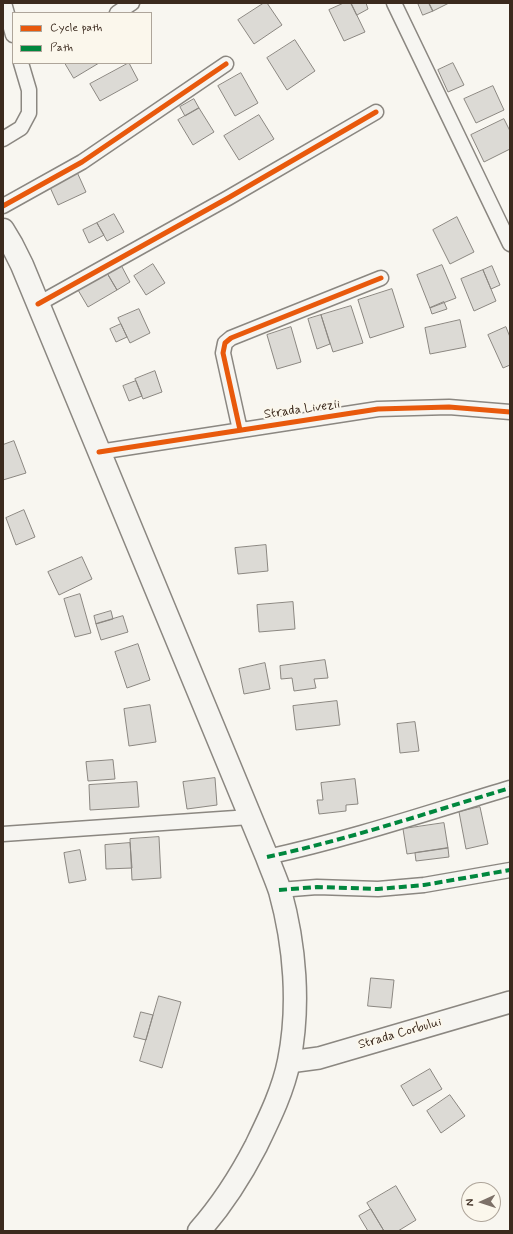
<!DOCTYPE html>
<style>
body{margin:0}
#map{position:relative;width:513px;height:1234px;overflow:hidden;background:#f8f6f0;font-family:Mynerve,sans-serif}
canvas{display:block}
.frame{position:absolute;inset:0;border:4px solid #3b2a1e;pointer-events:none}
.legend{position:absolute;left:12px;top:12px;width:140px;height:52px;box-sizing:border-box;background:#fbf7ec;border:1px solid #aea59a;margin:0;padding:5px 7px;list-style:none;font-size:12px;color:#3b2a1e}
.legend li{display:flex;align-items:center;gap:8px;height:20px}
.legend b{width:20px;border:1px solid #aea59a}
.north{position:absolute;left:461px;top:1182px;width:40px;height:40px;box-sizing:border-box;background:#fbf7ec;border:1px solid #aea59a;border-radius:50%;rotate:267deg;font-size:11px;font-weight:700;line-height:16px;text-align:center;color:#3b2a1e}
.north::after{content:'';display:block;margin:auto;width:14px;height:18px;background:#7d7168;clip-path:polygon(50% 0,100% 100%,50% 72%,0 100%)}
</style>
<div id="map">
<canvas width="513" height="1234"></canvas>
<div class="frame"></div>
<ul class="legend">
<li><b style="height:5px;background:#e8590c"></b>Cycle path</li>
<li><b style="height:5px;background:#00873e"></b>Path</li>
</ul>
<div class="north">N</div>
</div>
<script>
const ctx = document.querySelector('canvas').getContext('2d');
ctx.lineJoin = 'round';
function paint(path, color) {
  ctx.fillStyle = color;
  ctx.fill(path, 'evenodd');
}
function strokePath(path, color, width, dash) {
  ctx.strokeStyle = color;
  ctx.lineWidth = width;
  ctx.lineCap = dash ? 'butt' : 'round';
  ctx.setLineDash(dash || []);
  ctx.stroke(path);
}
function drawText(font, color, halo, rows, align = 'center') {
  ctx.font = font + ' Mynerve,sans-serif';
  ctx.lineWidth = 4;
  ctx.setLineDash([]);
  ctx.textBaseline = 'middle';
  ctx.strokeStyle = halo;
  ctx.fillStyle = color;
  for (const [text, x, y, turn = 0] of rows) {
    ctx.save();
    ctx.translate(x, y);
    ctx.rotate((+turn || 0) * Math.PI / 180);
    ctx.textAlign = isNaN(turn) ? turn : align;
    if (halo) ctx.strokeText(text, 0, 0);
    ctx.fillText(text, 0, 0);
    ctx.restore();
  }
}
const building = new Path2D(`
 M264,3H267L282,25L254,44L238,20Z
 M344,3H351L365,32L344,41L329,10Z
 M351,3H366L368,9L357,15Z
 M418,3H429L433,11L423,15Z
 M429,3H449L433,11Z
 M295,40L315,71L287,90L267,58Z
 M65,63H99L74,78Z
 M129,63L138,80L100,101L90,84Z
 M453,63L464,85L448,92L438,70Z
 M241,73L258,103L235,116L218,86Z
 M493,86L504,110L476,123L464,99Z
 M194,99L199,108L185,116L180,107Z
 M199,108L214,132L193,145L178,120Z
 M259,115L274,139L239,160L224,136Z
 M504,119L510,131V149L484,162L471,135Z
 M77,172L86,192L58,205L49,185Z
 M114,214L124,232L107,241L97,223Z
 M457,217L474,252L450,264L433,230Z
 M97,223L104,235L89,243L83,230Z
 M153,264L165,283L146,295L134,276Z
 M121,265L130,282L117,290L107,273Z
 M442,265L456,298L430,308L417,275Z
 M492,266L500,285L491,289L483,270Z
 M483,270L496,301L474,311L461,279Z
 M107,273L117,290L88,307L78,290Z
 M392,289L404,327L370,338L358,300Z
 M444,302L447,309L432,314L430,308Z
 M351,306L363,343L333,352L321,315Z
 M139,309L150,333L130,343L118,318Z
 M321,315L330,344L317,349L308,319Z
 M460,320L466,347L430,354L425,328Z
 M121,324L127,337L116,342L110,329Z
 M291,327L301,362L277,369L267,335Z
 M506,327L510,337V365L503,368L488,335Z
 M155,371L162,392L143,399L135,379Z
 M136,381L142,396L129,401L123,386Z
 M14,441L26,473L3,480V445Z
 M24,510L35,537L16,545L6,518Z
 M266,545L268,571L238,574L235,548Z
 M82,557L92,579L59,595L48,572Z
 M80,594L91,633L75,637L64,599Z
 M293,602L295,629L259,632L257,605Z
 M111,611L113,619L96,624L94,616Z
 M123,616L128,632L101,640L96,624Z
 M138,644L150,680L127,688L115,652Z
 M325,660L328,678L314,679L316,688L294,691L292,678L281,679L280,666Z
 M265,663L270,689L244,694L239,669Z
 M337,701L340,725L296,730L293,706Z
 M150,705L156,742L129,746L124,709Z
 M415,722L419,751L400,753L397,724Z
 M113,760L115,779L88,781L86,762Z
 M215,778L217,805L187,809L183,782Z
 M355,779L358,804L346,805V811L319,814L317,800H323L321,783Z
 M137,782L139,807L90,810L89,785Z
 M480,807L488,844L466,849L459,812Z
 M444,823L448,848L407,854L403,829Z
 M159,837L161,878L132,880L130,839Z
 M130,843L132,868L106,869L105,845Z
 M448,848L449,857L416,861L415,853Z
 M80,850L86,880L69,883L64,853Z
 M371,978L394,980L391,1008L368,1006Z
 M159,996L181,1002L162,1068L140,1061Z
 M141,1012L153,1015L146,1040L134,1037Z
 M430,1069L442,1089L413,1106L401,1086Z
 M450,1095L465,1116L441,1133L427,1111Z
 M396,1186L416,1220L398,1231H384L367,1203Z
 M371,1209L384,1231H368L359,1216Z`);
const street = new Path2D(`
 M4,3L13,35
 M394,3L510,244
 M117,13L132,3
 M3,139L21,128L29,113V90L21,63
 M3,206L82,162L226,64
 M38,304L228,198L376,112
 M240,430L223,353L225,343L231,338L381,278
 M99,452L378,409L449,407L510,412
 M3,834L250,817
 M267,857C350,839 430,812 510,788
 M279,890L317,887L378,889L424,885L510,870`);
const secondary = new Path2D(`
 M289,1062L319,1058L510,1002`);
const primary = new Path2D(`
 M3,230L12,245L22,265L267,857C271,868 276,879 280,891C295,945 300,1006 289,1061C283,1091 269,1119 256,1146C240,1177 222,1205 199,1231`);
const quiet = new Path2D(`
 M267,857C350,839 430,812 510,788
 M279,890L317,887L378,889L424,885L510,870`);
const cycleway = new Path2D(`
 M3,206L82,162L226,64
 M38,304L228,198L376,112
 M240,430L223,353L225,343L231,338L381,278
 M99,452L378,409L449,407L510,412`);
const streetNames = [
 ["Strada Livezii",302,410,-8],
 ["Strada Corbului",400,1034,-16]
];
paint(building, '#dcdad5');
strokePath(building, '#8b8781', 1);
strokePath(street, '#8b8781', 17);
strokePath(secondary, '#8b8781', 24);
strokePath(primary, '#8b8781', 25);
strokePath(street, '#f6f5f1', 14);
strokePath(secondary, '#f6f5f1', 21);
strokePath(primary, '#f6f5f1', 22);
strokePath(quiet, '#00873e', 4, [8, 4]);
strokePath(cycleway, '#e8590c', 5);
drawText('13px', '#3b2a1e', '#fbf7ec', streetNames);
</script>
